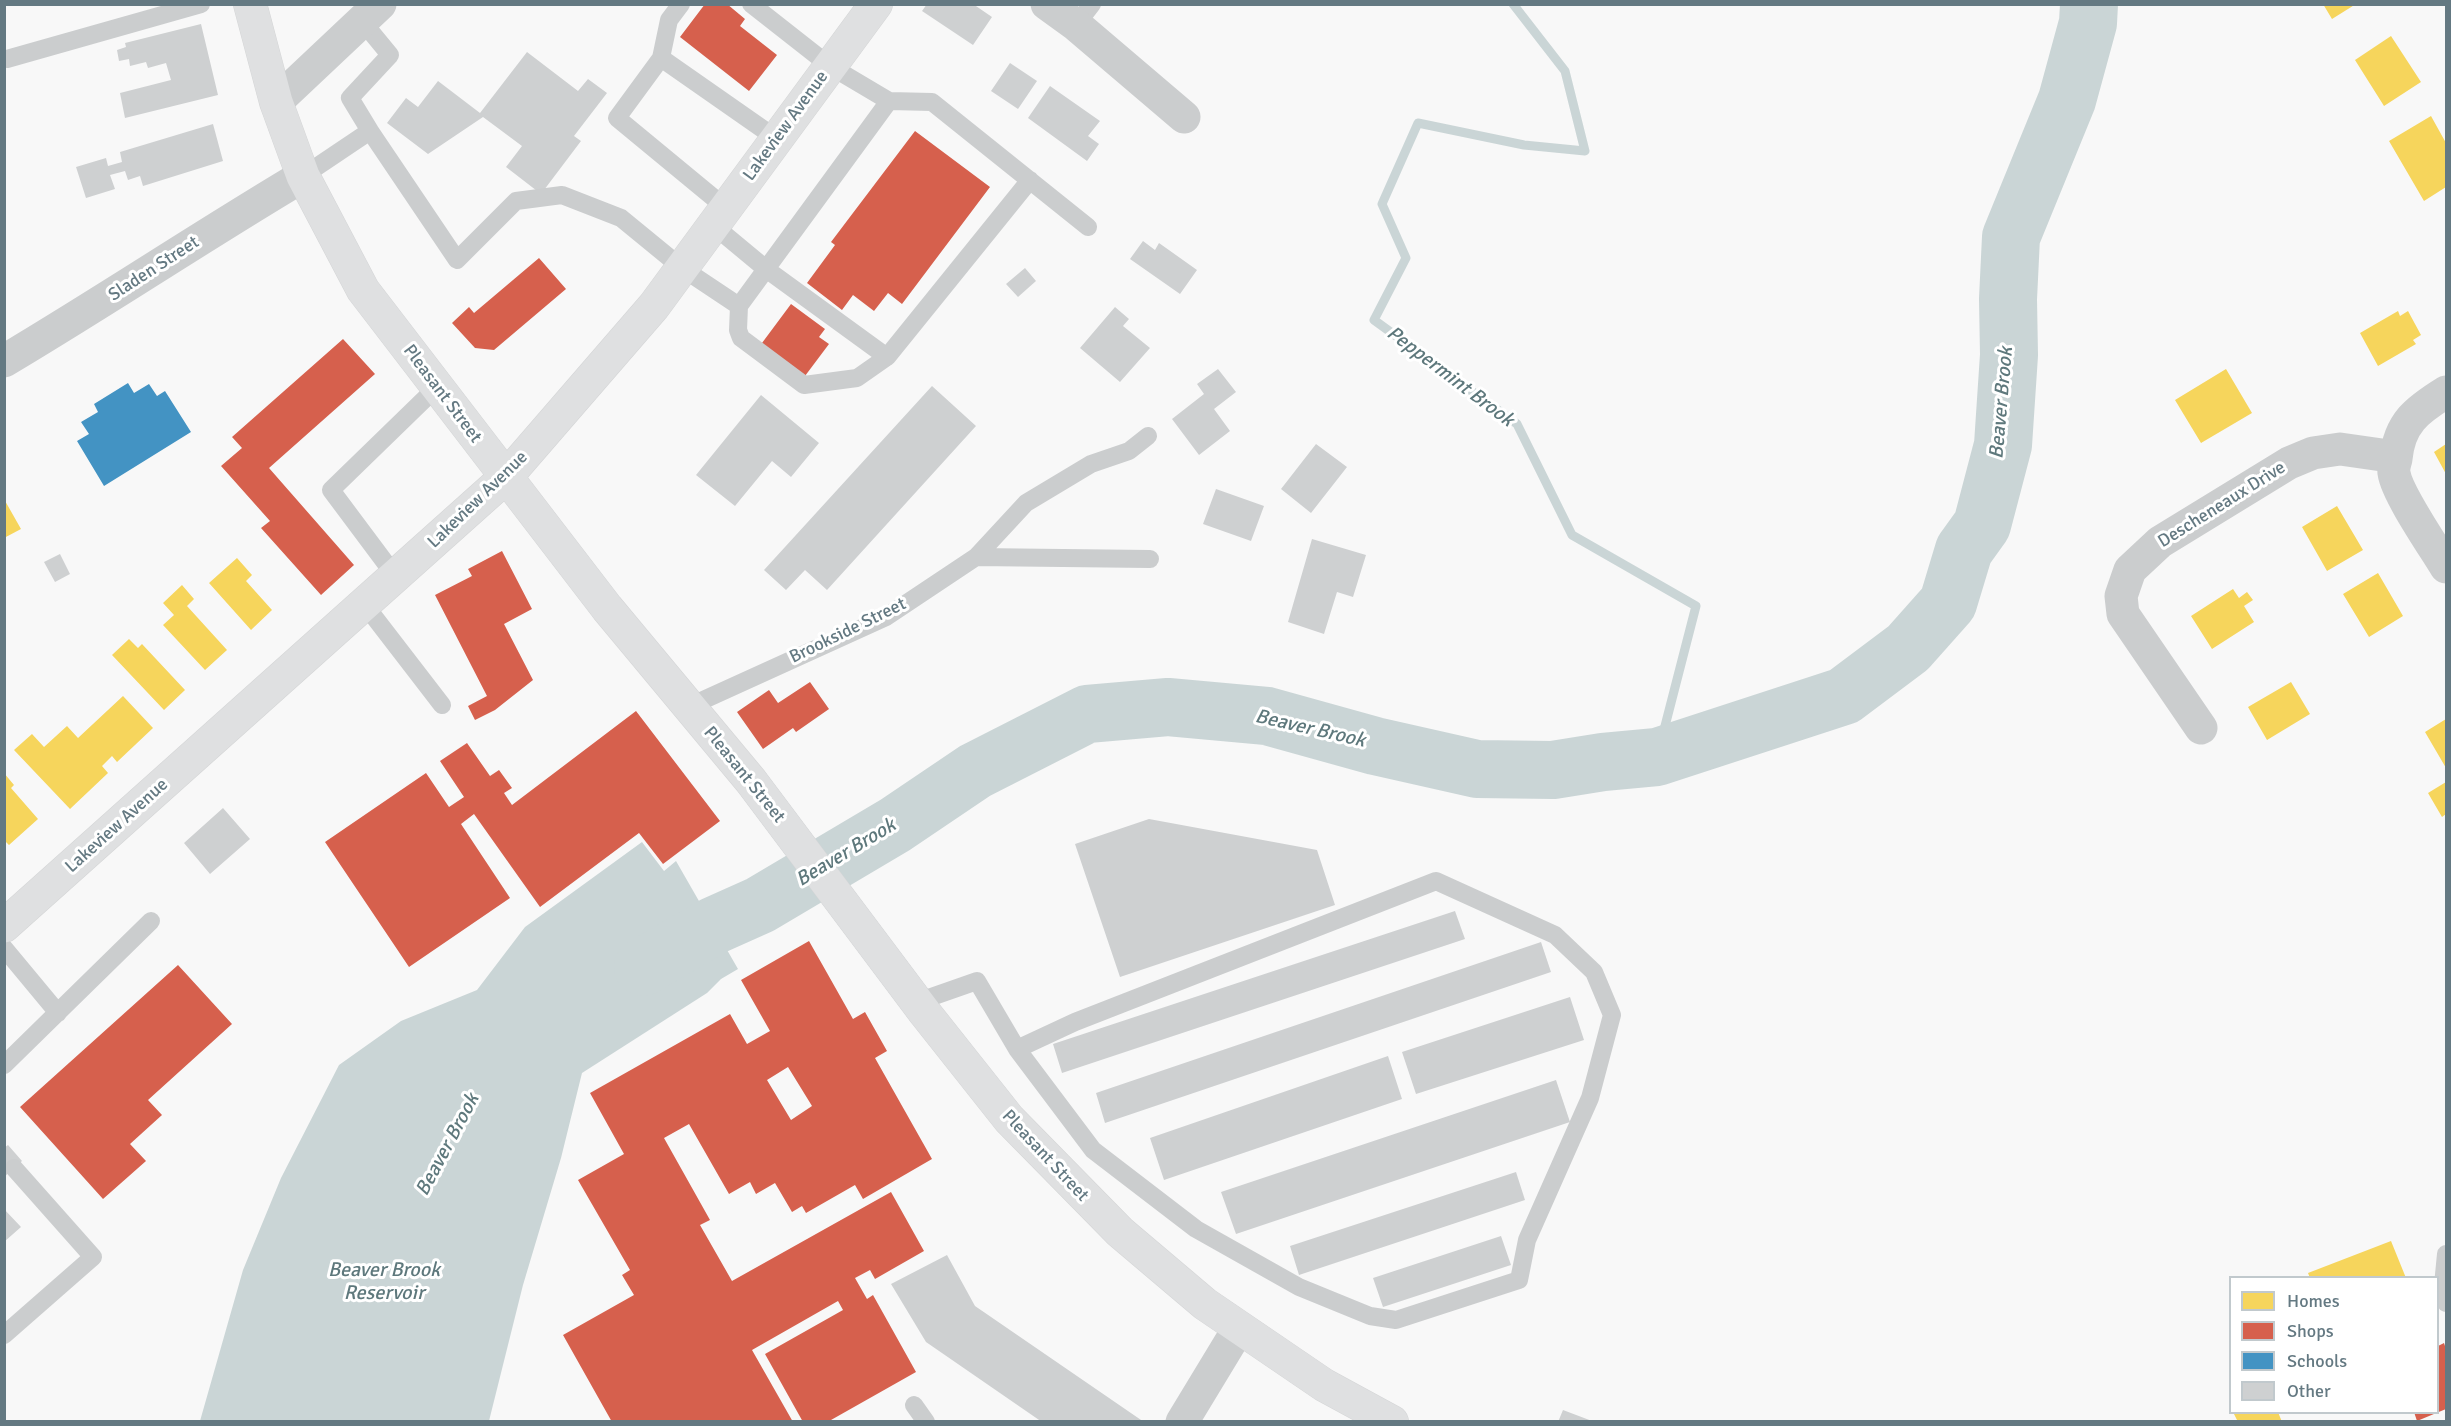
<!DOCTYPE html>
<style>
body{margin:0}
#map{position:relative;width:2451px;height:1426px;overflow:hidden;background:#f8f8f8;font-family:Signika,sans-serif}
canvas{display:block}
.frame{position:absolute;inset:0;border:6px solid #647982;pointer-events:none}
.legend{position:absolute;left:2229px;top:1276px;width:210px;height:138px;box-sizing:border-box;background:#fff;border:2px solid #c1c9cd;margin:0;padding:8px 10px;list-style:none;font-size:18px;color:#647982}
.legend li{display:flex;align-items:center;gap:12px;height:30px}
.legend b{width:30px;border:2px solid #c1c9cd}
</style>
<div id="map">
<canvas width="2451" height="1426"></canvas>
<div class="frame"></div>
<ul class="legend">
<li><b style="height:16px;background:#f6d55c"></b>Homes</li>
<li><b style="height:16px;background:#d6604d"></b>Shops</li>
<li><b style="height:16px;background:#4393c3"></b>Schools</li>
<li><b style="height:16px;background:#ced0d1"></b>Other</li>
</ul>
</div>
<script>
const ctx = document.querySelector('canvas').getContext('2d');
ctx.lineJoin = 'round';
function paint(path, color) {
  ctx.fillStyle = color;
  ctx.fill(path, 'evenodd');
}
function strokePath(path, color, width, dash) {
  ctx.strokeStyle = color;
  ctx.lineWidth = width;
  ctx.lineCap = dash ? 'butt' : 'round';
  ctx.setLineDash(dash || []);
  ctx.stroke(path);
}
function drawText(font, color, halo, rows, align = 'center') {
  ctx.font = font + ' Signika,sans-serif';
  ctx.lineWidth = 6;
  ctx.setLineDash([]);
  ctx.textBaseline = 'middle';
  ctx.strokeStyle = halo;
  ctx.fillStyle = color;
  for (const [text, x, y, turn = 0] of rows) {
    ctx.save();
    ctx.translate(x, y);
    ctx.rotate((+turn || 0) * Math.PI / 180);
    ctx.textAlign = isNaN(turn) ? turn : align;
    if (halo) ctx.strokeText(text, 0, 0);
    ctx.fillText(text, 0, 0);
    ctx.restore();
  }
}
const water = new Path2D(`
 M642,842L664,871L676,861L738,969L721,979L707,993L582,1073L561,1158L523,1285L489,1421H200L243,1270L281,1178L339,1065L401,1021L477,990L525,927Z`);
const homes = new Path2D(`
 M2323,4H2356L2332,19Z
 M2391,36L2421,82L2384,106L2355,60Z
 M2431,116L2446,143V187L2424,201L2389,141Z
 M2398,311L2400,316L2408,311L2421,335L2413,340L2416,344L2378,366L2360,333Z
 M2226,369L2252,413L2201,443L2175,400Z
 M2446,444V474L2434,452Z
 M4,499L21,529L4,538Z
 M2337,506L2363,550L2327,571L2302,527Z
 M237,558L252,575L246,581L272,610L251,630L209,583Z
 M2378,573L2403,616L2369,637L2343,594Z
 M182,585L194,599L187,606L227,650L205,670L163,625L174,615L163,603Z
 M2233,589L2239,598L2247,592L2253,600L2244,606L2254,622L2212,649L2191,616Z
 M129,639L138,648L142,644L185,690L164,710L112,655Z
 M2291,682L2310,714L2267,740L2248,707Z
 M123,696L153,728L117,762L112,756L102,766L108,773L70,809L14,750L32,734L44,747L67,726L78,738Z
 M2446,719V768L2425,732Z
 M4,773L14,785L11,788L38,819L9,845L4,840Z
 M2446,782V814L2442,817L2428,793Z
 M2391,1241L2406,1278H2310L2308,1273Z
 M2233,1412H2278L2282,1422H2238Z`);
const shops = new Path2D(`
 M705,4H727L745,19L740,26L777,55L749,91L680,37Z
 M915,131L990,187L902,304L888,293L874,311L853,295L842,310L807,283L835,245L831,242Z
 M539,258L566,289L494,350L475,348L452,323L469,307L474,313Z
 M791,304L825,329L819,337L829,344L802,380L762,343Z
 M343,339L375,374L269,468L354,565L321,595L261,528L270,521L221,466L242,448L232,437Z
 M502,551L532,609L504,624L533,680L495,710L475,720L468,706L487,696L435,595L472,576L468,569Z
 M810,682L829,709L796,732L793,728L763,749L737,712L769,690L778,703Z
 M636,711L720,821L663,864L639,833L540,907L474,814L461,824L510,898L409,967L325,842L426,773L449,807L464,797L440,761L467,743L490,776L499,770L512,788L504,793L512,805Z
 M809,941L853,1019L865,1012L887,1051L875,1058L932,1159L863,1199L855,1185L806,1213L802,1206L792,1212L775,1183L756,1194L750,1182L729,1194L689,1124L664,1138L710,1220L700,1225L732,1281L891,1192L924,1251L875,1279L870,1270L855,1278L867,1299L873,1295L916,1372L831,1420L833,1422H803L765,1354L843,1310L838,1301L752,1350L793,1422H612L563,1335L634,1295L622,1275L630,1270L578,1180L624,1154L590,1093L730,1014L747,1044L770,1031L741,980ZM788,1067L812,1106L791,1120L767,1080Z
 M178,965L232,1024L148,1100L162,1115L130,1144L146,1161L103,1199L20,1107Z
 M2444,1343L2446,1349V1409L2417,1421L2414,1412H2438V1346Z`);
const schools = new Path2D(`
 M128,383L134,393L149,384L157,396L165,391L191,432L104,486L77,441L89,434L81,422L98,412L94,404Z`);
const stream = new Path2D(`
 M1513,4L1565,71L1585,151L1524,145L1418,123L1382,204L1406,258L1374,320L1517,424L1572,535L1696,606L1657,757`);
const river = new Path2D(`
 M643,967L713,926L760,905L895,825L975,771L1087,714L1168,707L1267,716L1375,746L1477,769L1553,770L1603,762L1657,757L1844,696L1908,648L1948,603L1964,550L1982,525L2003,445L2009,355L2008,299L2011,237L2067,100L2088,23L2089,4`);
const building = new Path2D(`
 M927,4H973L992,17L973,45L922,11Z
 M201,24L218,95L125,118L120,93L171,80L166,63L148,68L146,62L130,66L129,59L119,61L117,50L126,47L125,43Z
 M527,52L578,91L588,79L607,93L574,136L581,141L541,194L506,167L522,146L483,117L428,154L387,123L406,98L418,107L438,81L480,113Z
 M1010,63L1037,81L1018,109L991,91Z
 M1050,86L1100,121L1088,136L1099,144L1087,161L1028,118Z
 M213,124L223,161L143,186L140,176L128,180L125,171L110,175L115,189L86,198L76,167L106,158L108,166L122,162L120,152Z
 M1143,241L1155,250L1159,243L1197,270L1180,294L1130,259Z
 M1025,268L1036,281L1018,297L1006,284Z
 M1115,307L1129,319L1123,326L1150,348L1120,382L1080,348Z
 M1218,369L1236,392L1214,409L1230,431L1199,455L1172,419L1204,394L1197,384Z
 M932,386L976,426L827,590L805,570L786,590L764,570Z
 M761,395L819,443L791,477L772,461L735,506L696,475Z
 M1316,444L1347,467L1311,513L1281,489Z
 M1216,489L1264,506L1251,541L1203,524Z
 M1312,539L1366,555L1353,597L1337,592L1324,634L1288,622Z
 M60,554L70,574L55,582L44,562Z
 M223,808L250,839L210,874L184,843Z
 M1149,819L1317,850L1335,905L1120,977L1075,844Z
 M1455,911L1465,939L1062,1073L1053,1044Z
 M1541,942L1551,972L1105,1123L1096,1093Z
 M1570,997L1584,1040L1416,1094L1402,1052Z
 M1388,1056L1402,1099L1164,1180L1150,1138Z
 M1556,1080L1570,1122L1236,1234L1221,1192Z
 M8,1145L22,1161L4,1177V1148Z
 M1516,1172L1525,1200L1299,1275L1290,1246Z
 M4,1209L21,1227L4,1242Z
 M1501,1236L1511,1265L1383,1307L1373,1278Z
 M947,1255L975,1306L1144,1422H1042L926,1342L891,1284Z
 M1563,1410L1592,1421V1422H1558Z`);
const service = new Path2D(`
 M1076,25L1092,4
 M661,58L669,20L681,4
 M7,59L201,4
 M889,101L932,102L1088,227
 M370,131L457,260L516,201L562,195L621,218L682,268L739,306L889,101L830,66L751,4
 M303,176L370,131L350,98L390,55L362,21
 M726,208L617,118L661,58L777,139
 M713,225L766,269L887,357L1030,180
 M739,306L738,330L741,338L804,385L857,378L887,357
 M976,557L1026,503L1091,464L1129,451L1148,436
 M396,577L331,490L437,387
 M365,605L442,705
 M688,707L886,617L976,557L1150,559
 M4,948L58,1013
 M917,1002L977,981L1017,1049L1093,1150L1196,1229L1299,1287L1370,1316L1396,1320L1519,1280L1527,1240L1590,1098L1612,1015L1594,972L1555,935L1436,881L1075,1022L1017,1049
 M4,1065L151,921
 M2446,1254L2442,1295L2446,1303
 M4,1335L93,1257L14,1168
 M914,1405L926,1422`);
const minor = new Path2D(`
 M1047,4L1076,25L1184,117
 M276,102L380,4
 M2446,392C2417,410 2399,423 2396,459C2395,463 2393,469 2394,473C2397,494 2434,547 2446,567
 M2201,728L2123,614L2121,596L2130,570L2160,542L2289,463L2313,453L2340,449L2396,457
 M1182,1422L1239,1328`);
const tertiary = new Path2D(`
 M4,361C105,301 202,236 303,176`);
const secondary = new Path2D(`
 M250,4L276,102L303,176L363,290L607,608L751,781L925,1013L1009,1119L1120,1232L1205,1304L1324,1385L1392,1422
 M4,926L506,477L654,306L876,4`);
const streetNames = [
 ["Lakeview Avenue",786,126,-54],
 ["Sladen Street",154,269,-33],
 ["Pleasant Street",442,394,53],
 ["Lakeview Avenue",478,500,-44],
 ["Descheneaux Drive",2222,505,-32],
 ["Brookside Street",848,631,-26],
 ["Pleasant Street",744,775,51],
 ["Lakeview Avenue",117,826,-42],
 ["Pleasant Street",1045,1156,47]
];
const waterNames = [
 ["Peppermint Brook",1450,377,37],
 ["Beaver Brook",2002,403,-85],
 ["Beaver Brook",1310,729,13],
 ["Beaver Brook",846,853,-31],
 ["Beaver Brook",448,1145,-62],
 ["Beaver Brook",384,1271],
 ["Reservoir",384,1294]
];
paint(water, '#cad5d6');
paint(homes, '#f6d55c');
paint(shops, '#d6604d');
paint(schools, '#4393c3');
strokePath(stream, '#cad5d6', 9);
strokePath(river, '#cad5d6', 58);
paint(building, '#ced0d1');
strokePath(secondary, '#d4d5d6', 34);
strokePath(service, '#cbcdce', 18);
strokePath(minor, '#cbcdce', 33);
strokePath(tertiary, '#cbcdce', 33);
strokePath(secondary, '#dfe0e1', 33);
drawText('18px', '#647982', '#fff', streetNames);
drawText('italic 20px', '#5e787c', '#fff', waterNames);
</script>
